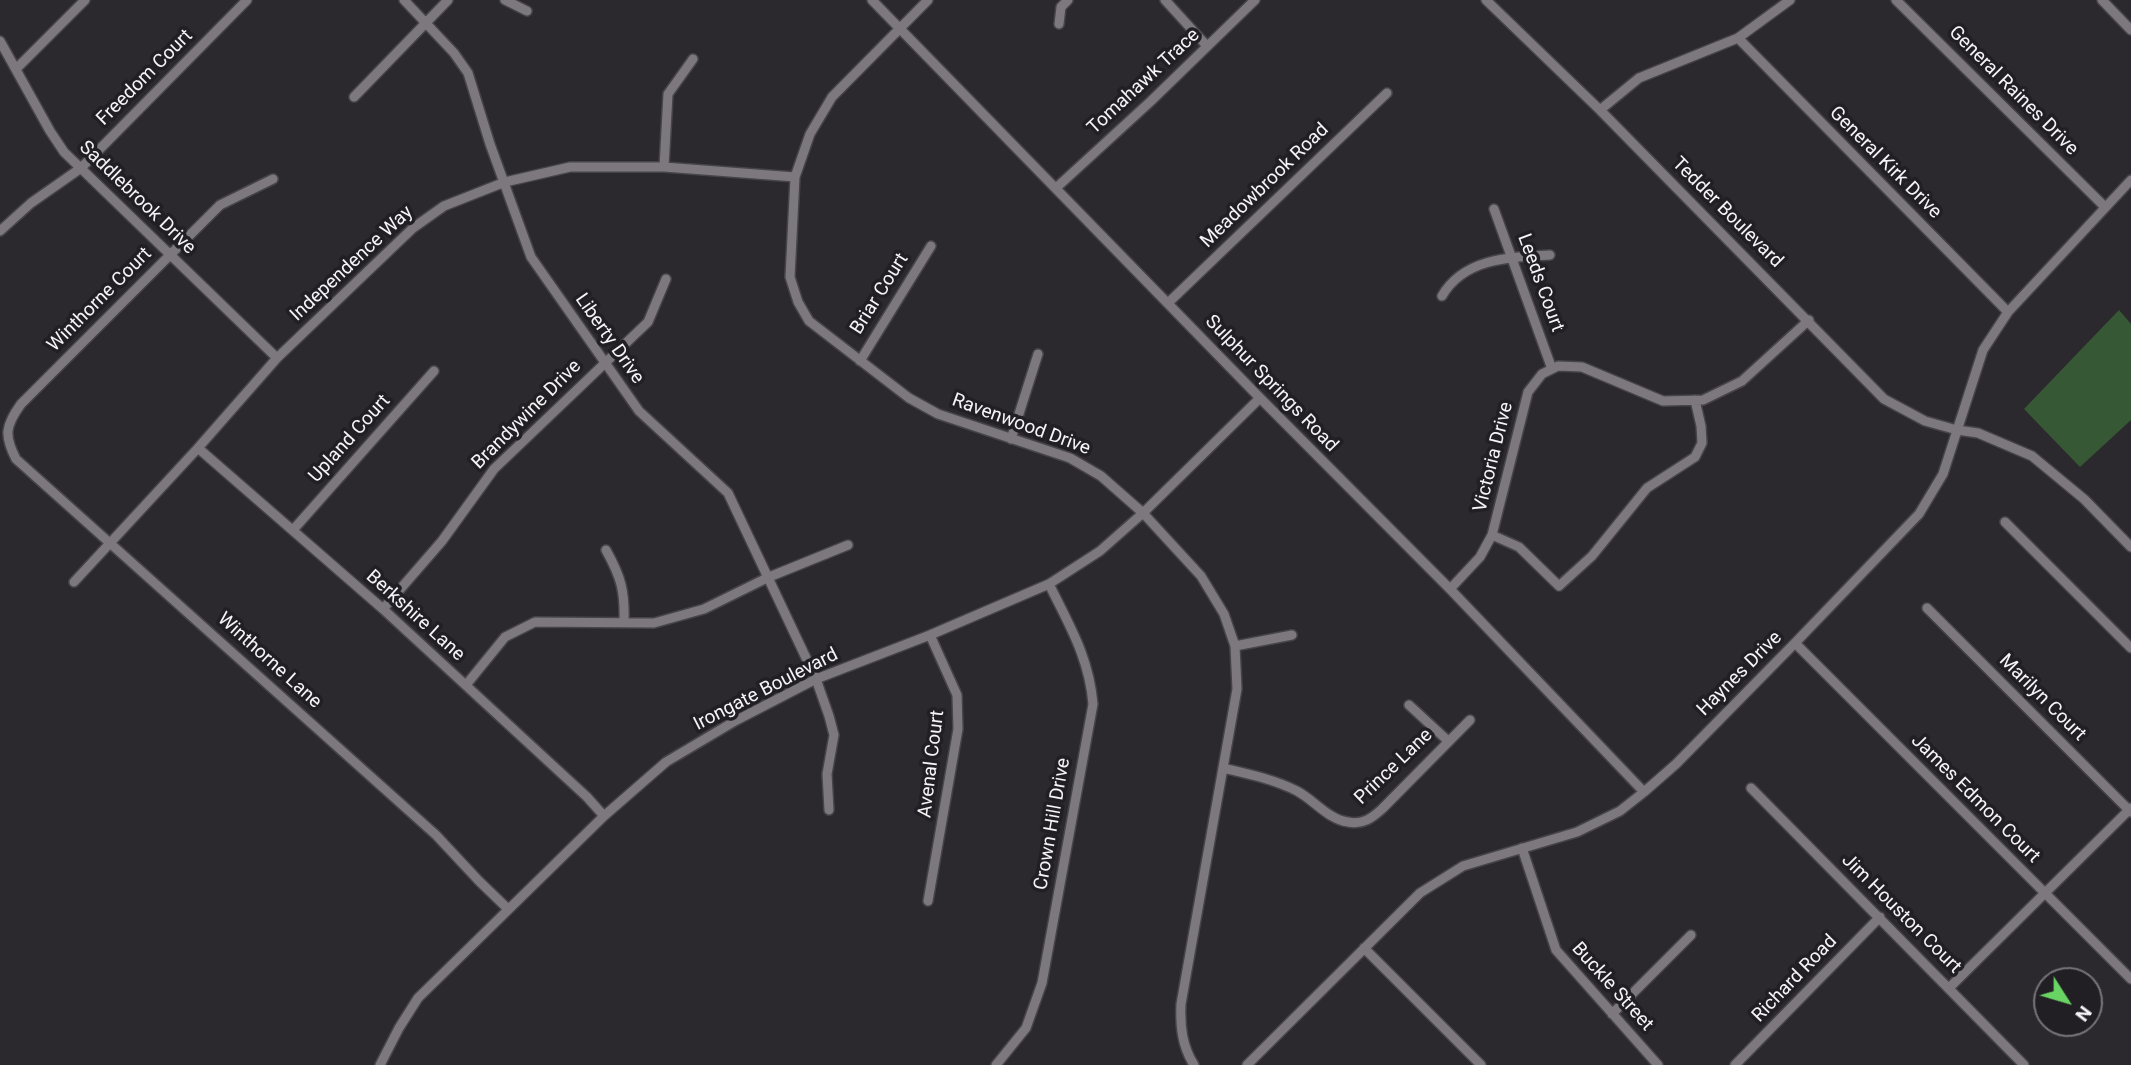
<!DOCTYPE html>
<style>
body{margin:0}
#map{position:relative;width:2131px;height:1065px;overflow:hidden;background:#2c292e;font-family:Roboto,sans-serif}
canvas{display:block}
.north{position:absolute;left:2033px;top:967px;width:70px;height:70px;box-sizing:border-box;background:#221f24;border:2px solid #777478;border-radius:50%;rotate:127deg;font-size:19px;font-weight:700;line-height:28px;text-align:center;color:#f6f4f7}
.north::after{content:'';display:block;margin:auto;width:24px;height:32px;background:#69d464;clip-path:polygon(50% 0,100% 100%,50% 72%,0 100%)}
</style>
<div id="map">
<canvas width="2131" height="1065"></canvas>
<div class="north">N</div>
</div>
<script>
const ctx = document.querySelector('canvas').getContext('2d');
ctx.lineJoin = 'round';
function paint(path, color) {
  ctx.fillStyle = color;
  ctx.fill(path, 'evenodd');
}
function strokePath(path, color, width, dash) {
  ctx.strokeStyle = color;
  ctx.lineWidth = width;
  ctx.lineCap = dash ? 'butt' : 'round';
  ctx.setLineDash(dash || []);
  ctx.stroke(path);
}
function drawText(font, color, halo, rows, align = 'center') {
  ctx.font = font + ' Roboto,sans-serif';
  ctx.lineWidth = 7;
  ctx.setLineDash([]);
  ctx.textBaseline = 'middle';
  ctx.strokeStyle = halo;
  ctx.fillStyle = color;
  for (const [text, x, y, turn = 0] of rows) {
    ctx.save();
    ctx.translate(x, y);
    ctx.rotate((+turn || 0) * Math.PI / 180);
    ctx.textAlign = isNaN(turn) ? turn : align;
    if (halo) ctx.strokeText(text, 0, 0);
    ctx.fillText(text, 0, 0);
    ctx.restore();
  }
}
const green = new Path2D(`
 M2119,310L2131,324V420L2080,467L2024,409Z`);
const minor = new Path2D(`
 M404,0L454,53L468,73L490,144L531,257L639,411L728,493L816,679L829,716L834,735L827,774L829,810
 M505,0L527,11
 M872,0L1260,398L1450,589L1644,792
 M928,0L832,97L810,134L795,177L790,277L798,302L809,321L909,398L938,414L1070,458L1101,476L1143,513L1201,576L1224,614L1235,646L1237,689L1181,1004C1180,1026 1182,1046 1194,1065
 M1165,0L1207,46
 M1486,0L1600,110L1884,399L1925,421L1957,430L1978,433L2032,456L2084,499L2131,547
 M1896,0L2105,207
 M2102,0L2131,30
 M1059,24L1061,7L1068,0
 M1738,38L2008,312
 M0,41L50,131L64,152L277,358
 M16,69L85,0
 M354,97L448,0
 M1600,110L1639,78L1738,38L1790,0
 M664,167L668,94L693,59
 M273,179L220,205L21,404C5,426 4,436 16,459L436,835L479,881L508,909
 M1056,188L1151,101L1255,0
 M1494,209L1552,369
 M0,231L31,203L81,168L247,0
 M1442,296C1464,258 1510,257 1550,255
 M1168,303L1387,93
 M860,361L931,246
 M1011,439L1038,354
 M198,448L383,609L587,797L604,816
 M2005,522L2131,648
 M293,530L434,371
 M1492,535L1519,547L1559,586L1592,556L1647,488L1695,457L1702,443L1701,426L1695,400
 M606,550C621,577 625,591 624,622
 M74,582L198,448L277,358L413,228L444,206L505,182L570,167H664L795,177
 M1450,589L1480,557L1492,535L1528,392L1542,374L1558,366L1582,367L1663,401L1703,400L1742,381L1809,320
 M1927,608L2131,812
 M383,609L442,541L494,469L648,322L666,279
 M1795,643L2131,979
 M1235,646L1292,635
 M466,685L505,637L535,622L654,623L704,609L769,577L848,545
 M1409,705L1447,740
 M1223,768C1248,774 1273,779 1297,791C1314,800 1329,820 1348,822C1363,825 1372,818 1382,809L1470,720
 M1751,788L2024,1065
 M1522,848L1556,950L1658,1065
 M928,901L958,729L957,695L930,635
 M1364,948L1481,1065
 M1949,988L2131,808
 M1612,1014L1691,935
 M380,1065L399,1028L418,998L604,816L666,762L735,721L816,679L930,635L1049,584L1100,551L1143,513L1260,398
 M996,1065L1026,1028L1042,983L1093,704C1089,657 1069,625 1049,584
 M1247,1065L1420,893L1463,866L1577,832L1620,811L1644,792L1676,764L1795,643L1919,514L1943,474L1983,350L2008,312L2131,180
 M1735,1065L1880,917`);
const streetNames = [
 ["Freedom Court",145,78,-45],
 ["Tomahawk Trace",1144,82,-43],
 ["General Raines Drive",2013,91,45],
 ["General Kirk Drive",1885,163,45],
 ["Meadowbrook Road",1265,186,-44],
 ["Saddlebrook Drive",137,198,44],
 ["Tedder Boulevard",1727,213,45],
 ["Independence Way",352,264,-43],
 ["Leeds Court",1540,283,70],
 ["Briar Court",880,294,-58],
 ["Winthorne Court",100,300,-45],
 ["Liberty Drive",609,339,55],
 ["Sulphur Springs Road",1271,384,46],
 ["Brandywine Drive",527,415,-45],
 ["Ravenwood Drive",1021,425,20],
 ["Upland Court",350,439,-48],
 ["Victoria Drive",1494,457,-76],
 ["Berkshire Lane",415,616,42],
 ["Winthorne Lane",269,661,42],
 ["Haynes Drive",1740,674,-45],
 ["Irongate Boulevard",766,690,-27],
 ["Marilyn Court",2042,698,45],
 ["Avenal Court",932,764,-83],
 ["Prince Lane",1394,767,-44],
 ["James Edmon Court",1975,799,45],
 ["Crown Hill Drive",1053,824,-80],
 ["Jim Houston Court",1901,914,45],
 ["Richard Road",1795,979,-46],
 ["Buckle Street",1612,987,48]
];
paint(green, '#375835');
strokePath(minor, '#464448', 12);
strokePath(minor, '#7c787e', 9);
drawText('19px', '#f6f4f7', '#221f24', streetNames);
</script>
